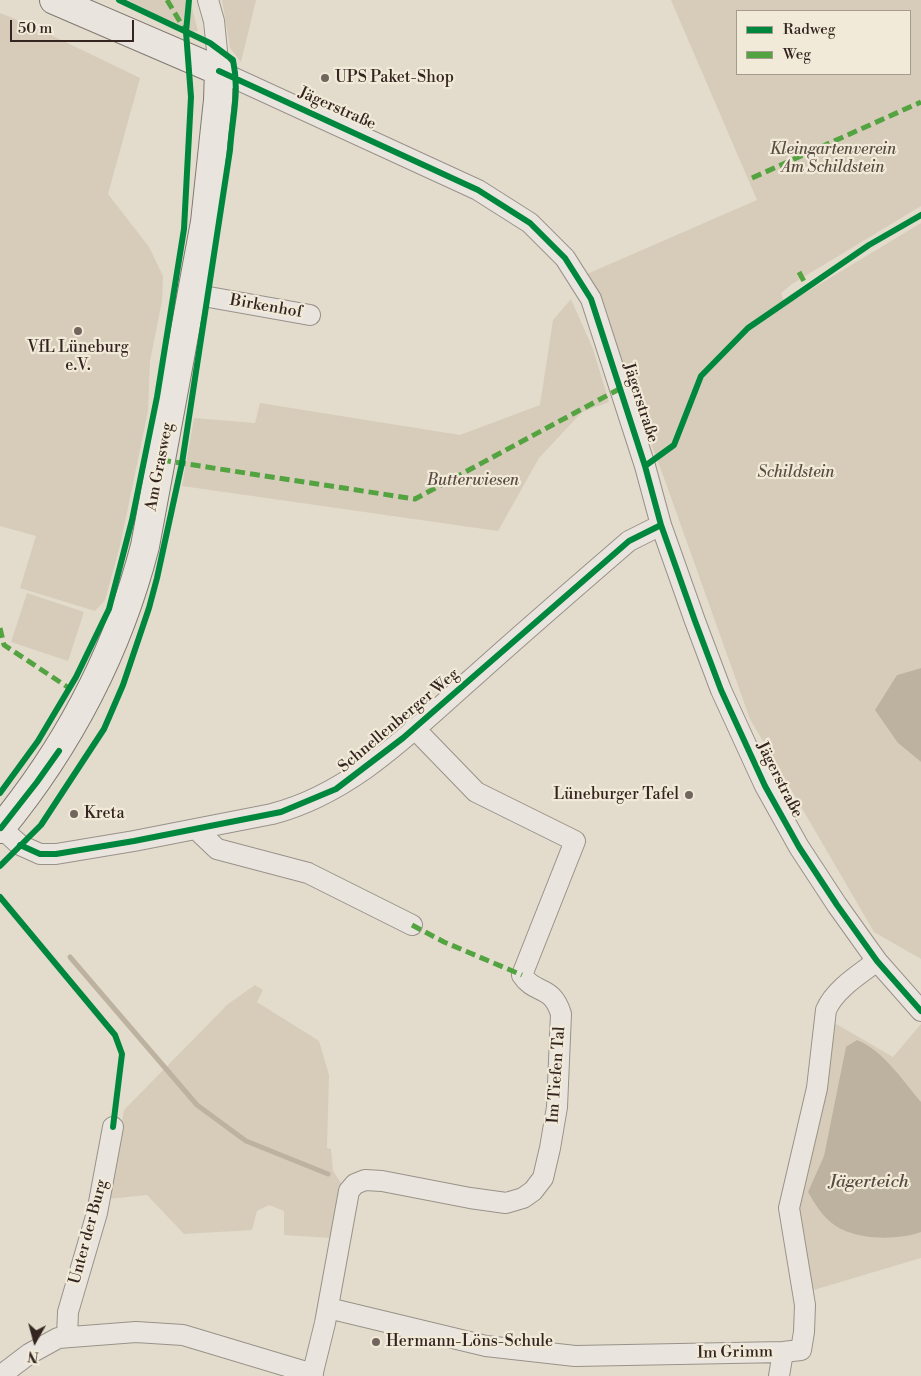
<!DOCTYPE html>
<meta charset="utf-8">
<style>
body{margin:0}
#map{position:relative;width:921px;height:1376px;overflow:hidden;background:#e3dccd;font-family:"Libre Bodoni",serif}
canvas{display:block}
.legend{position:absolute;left:736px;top:10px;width:175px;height:65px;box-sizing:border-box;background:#f2ead9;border:1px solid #a69b8f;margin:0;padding:6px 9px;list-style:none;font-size:15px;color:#342520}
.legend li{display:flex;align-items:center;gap:10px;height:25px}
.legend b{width:25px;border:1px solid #a69b8f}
.north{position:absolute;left:10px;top:1316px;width:50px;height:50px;-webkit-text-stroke:4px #f2ead9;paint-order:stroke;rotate:187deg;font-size:14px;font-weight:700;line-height:20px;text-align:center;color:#342520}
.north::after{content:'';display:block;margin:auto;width:18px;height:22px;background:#342520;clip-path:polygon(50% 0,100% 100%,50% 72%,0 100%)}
.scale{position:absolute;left:10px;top:20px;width:124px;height:22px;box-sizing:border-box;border:2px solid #342520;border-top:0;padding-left:6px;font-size:15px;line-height:18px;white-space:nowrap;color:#342520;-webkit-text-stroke:4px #f2ead9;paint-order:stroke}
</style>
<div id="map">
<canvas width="921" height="1376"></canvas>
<ul class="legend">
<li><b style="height:6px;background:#00873e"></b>Radweg</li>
<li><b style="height:6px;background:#53a341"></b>Weg</li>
</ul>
<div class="north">N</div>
<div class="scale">50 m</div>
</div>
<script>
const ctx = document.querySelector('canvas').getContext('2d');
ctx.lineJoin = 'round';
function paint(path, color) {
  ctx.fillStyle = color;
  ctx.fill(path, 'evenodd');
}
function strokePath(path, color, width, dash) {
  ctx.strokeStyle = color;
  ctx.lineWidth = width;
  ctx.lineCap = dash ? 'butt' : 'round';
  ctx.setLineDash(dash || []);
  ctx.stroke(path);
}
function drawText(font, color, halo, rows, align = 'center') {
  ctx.font = font + ' "Libre Bodoni",serif';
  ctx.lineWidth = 4.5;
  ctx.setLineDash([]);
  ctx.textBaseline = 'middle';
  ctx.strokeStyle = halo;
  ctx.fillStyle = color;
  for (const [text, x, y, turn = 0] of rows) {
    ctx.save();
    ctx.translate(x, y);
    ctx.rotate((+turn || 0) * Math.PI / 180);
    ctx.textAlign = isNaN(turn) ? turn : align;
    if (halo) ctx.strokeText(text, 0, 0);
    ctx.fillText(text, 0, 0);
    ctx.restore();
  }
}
const green = new Path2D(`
 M128,0H190L198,31L191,32Z
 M222,0H256L241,62L230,48Z
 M671,0H921V206L792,284L781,293L785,305L921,223V668L897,675L898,743L921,762V959L874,932L750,719L664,478L587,274L757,200ZM737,11H910V74H737Z
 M0,13L28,24L140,78L108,194L149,247L163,276L162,301L150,361L148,411L120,546L105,600L95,611L20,588L36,536L0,526Z
 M571,299L593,349L609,402L582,412L539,458L498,531L182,486L194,418L255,423L260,403L460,435L540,405L553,320Z
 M27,593L84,612L68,661L11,642Z
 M255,985L263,990L257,1002L319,1041L329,1075L327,1148L331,1149L333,1171L341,1183L332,1238L284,1235V1211L269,1205L257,1211L252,1230L184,1234L147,1195L108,1199L124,1110L228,1004Z
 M831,1021L893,1057L921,1024V1258L807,1292L792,1208Z`);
const water = new Path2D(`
 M921,668V762L898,743L875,710L897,675Z
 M857,1040C884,1051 902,1080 921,1102V1232C899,1240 862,1240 841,1229C825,1221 816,1206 808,1192L824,1156L846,1047Z`);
const stream = new Path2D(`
 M70,957L197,1105L246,1141L328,1174`);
const minor = new Path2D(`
 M208,0L214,21L219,71L478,190L530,223L565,258L591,299L645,466L661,525L695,621L721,690L765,786L799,847L837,905L877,961L921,1011
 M192,294L310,315
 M1,828L20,845L40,854H56L134,841L272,814C354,793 415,728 477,674C527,629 578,585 629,541L661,525
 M196,829L217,849L308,873L412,925
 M328,1308L486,1346L575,1356L783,1352L801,1350L804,1332L805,1305L789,1208L817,1088L826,1010C835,989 860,974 877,961
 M67,1336L68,1312L97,1213L113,1127
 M0,1376L29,1354L58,1338L136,1332L183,1335L313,1374
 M312,1376L325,1323L349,1191L355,1184L365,1180L382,1181L470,1198L506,1203L523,1198L533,1191L543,1178L550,1148L557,1107L561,1014C552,984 535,995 522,975L575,841L476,792L414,728
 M779,1376L783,1352`);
const secondary = new Path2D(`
 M0,829C69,745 118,651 145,546L205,222L218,100L219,71L54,0`);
const quiet = new Path2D(`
 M167,0L185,30
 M752,178L921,102
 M799,272L807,287
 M161,460L415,499L621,388
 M0,628L4,645L69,688
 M412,925L444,942L522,975`);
const cycleway = new Path2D(`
 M219,71L478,190L530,223L565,258L591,299L645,466L661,525L695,621L721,690L765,786L799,847L837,905L877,961L921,1011
 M645,466L674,445L701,376L748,328L869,245L921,215
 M0,793L38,741L76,677L109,609L132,520L157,397L184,229L191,97L186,32L189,0
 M1,828L37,782L59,751
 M20,845L40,854H56L134,841L281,812L336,789L403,738L629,541L661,525
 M0,866L41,825L104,729L123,685L149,608L157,578L182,463L230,150C232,118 240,93 233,60L210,43L119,0
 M0,897L115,1035L122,1054L113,1127`);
const markers = [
 [325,78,5,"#71655d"],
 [78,331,5,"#71655d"],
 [689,795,5,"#71655d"],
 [74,814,5,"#71655d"],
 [376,1342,5,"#71655d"]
];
const poiNames = [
 ["UPS Paket-Shop",335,78],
 ["VfL Lüneburg",78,348,"center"],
 ["e.V.",78,366,"center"],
 ["Lüneburger Tafel",679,795,"right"],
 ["Kreta",84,814],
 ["Hermann-Löns-Schule",386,1342]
];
const streetNames = [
 ["Jägerstraße",337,109,24],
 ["Birkenhof",266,307,10],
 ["Jägerstraße",640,403,72],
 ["Am Grasweg",160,467,-79],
 ["Schnellenberger Weg",399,721,-40],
 ["Jägerstraße",779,780,63],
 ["Im Tiefen Tal",557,1075,-86],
 ["Unter der Burg",89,1232,-75],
 ["Im Grimm",735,1353,-1]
];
const parkNames = [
 ["Kleingartenverein",833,150],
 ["Am Schildstein",833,168],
 ["Schildstein",796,473],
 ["Butterwiesen",473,481]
];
const waterNames = [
 ["Jägerteich",869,1183]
];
paint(green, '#d6ccb9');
paint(water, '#bdb2a0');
strokePath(stream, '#bdb2a0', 5);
strokePath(minor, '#989289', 22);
strokePath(secondary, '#7f7972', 30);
strokePath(minor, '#e9e5de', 20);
strokePath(secondary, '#e9e5de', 28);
strokePath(quiet, '#53a341', 5, [10, 5]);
strokePath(cycleway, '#00873e', 6);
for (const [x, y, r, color] of markers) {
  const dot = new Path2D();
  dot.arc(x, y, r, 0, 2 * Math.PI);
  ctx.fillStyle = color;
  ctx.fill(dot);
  strokePath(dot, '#f2ead9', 2);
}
drawText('16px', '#342520', '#f2ead9', poiNames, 'left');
drawText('16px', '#342520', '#f2ead9', streetNames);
drawText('italic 16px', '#5a4c42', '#f2ead9', parkNames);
drawText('italic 18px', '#584a41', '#f2ead9', waterNames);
</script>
